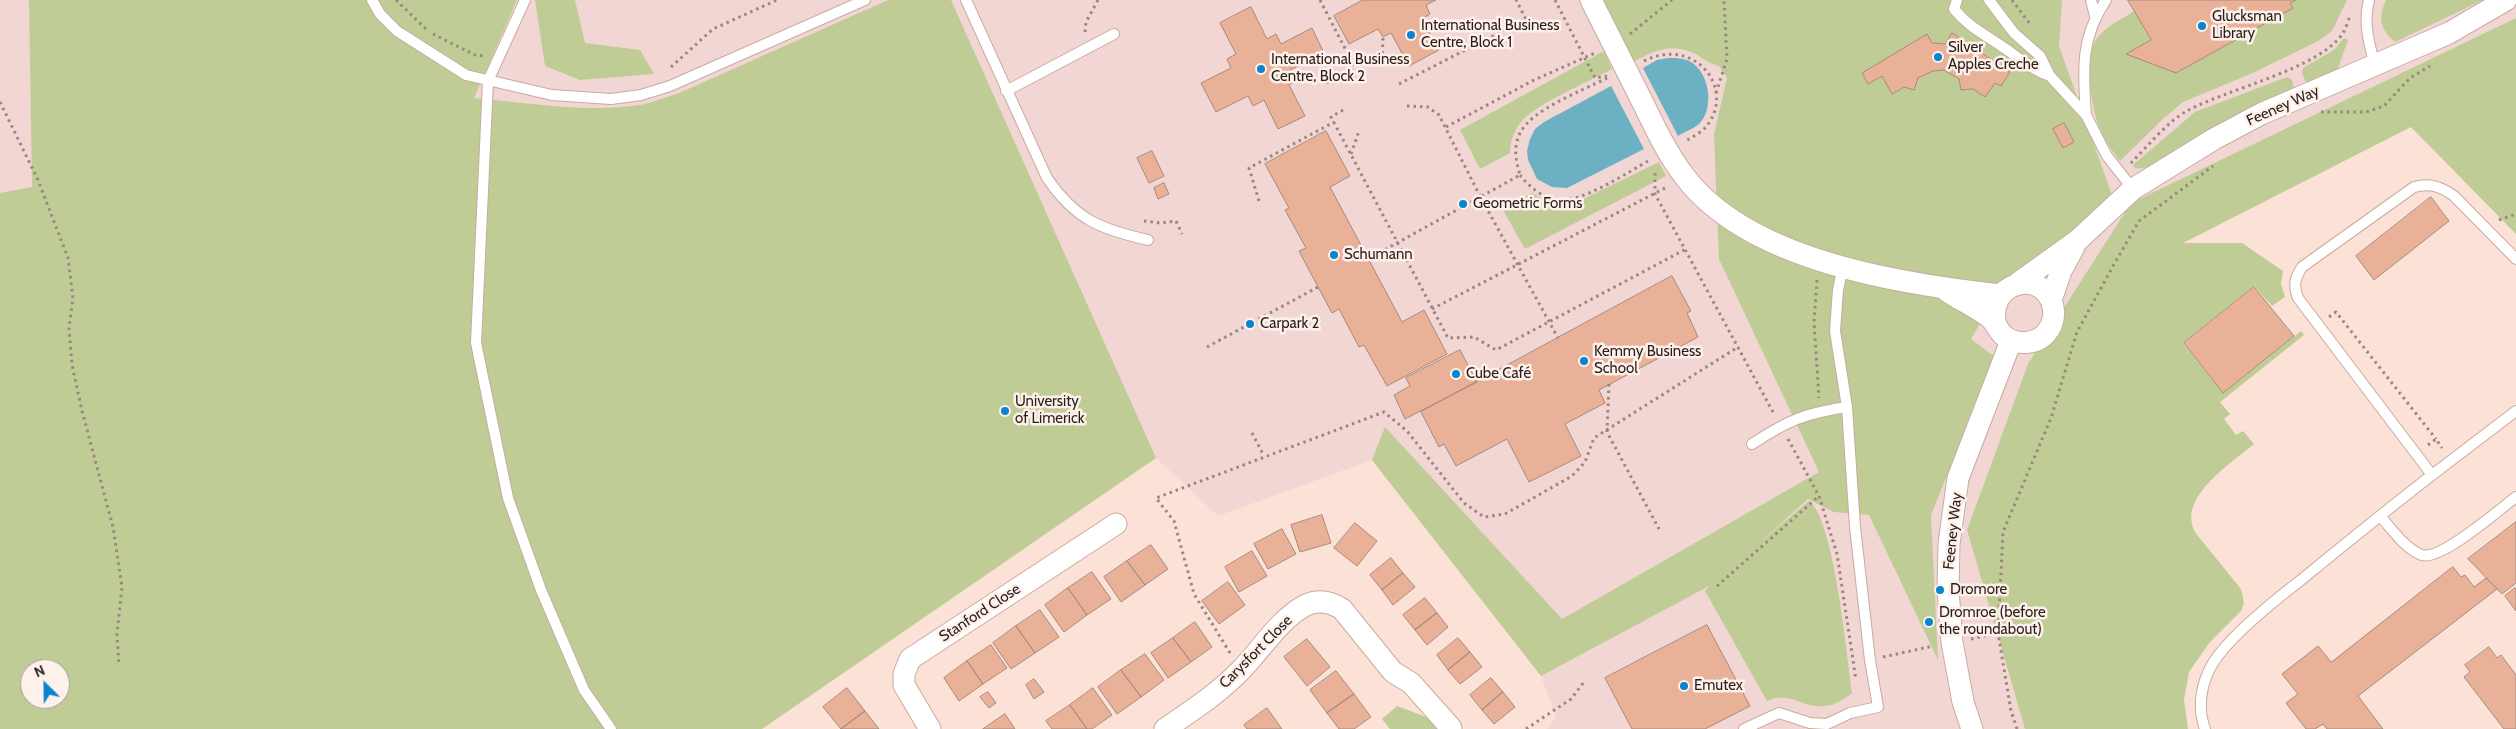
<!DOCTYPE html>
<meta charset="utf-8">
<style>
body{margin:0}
#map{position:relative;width:2516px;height:729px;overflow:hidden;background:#fbe1d6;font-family:Cabin,sans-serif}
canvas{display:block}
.north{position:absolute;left:20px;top:659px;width:50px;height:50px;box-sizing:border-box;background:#fef1ec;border:1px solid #a99d98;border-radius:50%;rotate:337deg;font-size:14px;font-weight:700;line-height:20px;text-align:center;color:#2a1e19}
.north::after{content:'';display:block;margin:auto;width:18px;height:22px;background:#0885cd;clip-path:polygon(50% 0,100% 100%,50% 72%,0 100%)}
</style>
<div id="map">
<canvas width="2516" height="729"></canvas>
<div class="north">N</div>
</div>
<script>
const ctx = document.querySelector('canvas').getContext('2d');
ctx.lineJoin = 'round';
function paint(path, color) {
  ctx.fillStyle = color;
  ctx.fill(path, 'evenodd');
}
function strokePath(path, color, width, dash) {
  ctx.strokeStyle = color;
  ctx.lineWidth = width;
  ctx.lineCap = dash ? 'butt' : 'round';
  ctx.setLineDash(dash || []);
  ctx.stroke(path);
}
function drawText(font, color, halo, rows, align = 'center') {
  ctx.font = font + ' Cabin,sans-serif';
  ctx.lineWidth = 5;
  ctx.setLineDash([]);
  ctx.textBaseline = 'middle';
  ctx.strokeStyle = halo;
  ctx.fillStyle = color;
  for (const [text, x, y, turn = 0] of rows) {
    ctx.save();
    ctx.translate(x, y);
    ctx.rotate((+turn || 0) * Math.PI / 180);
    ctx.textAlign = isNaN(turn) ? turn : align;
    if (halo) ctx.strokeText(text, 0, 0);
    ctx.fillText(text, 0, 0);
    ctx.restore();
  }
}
const education = new Path2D(`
 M0,0H2516V18L2131,203L1967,530L2025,729H1547L1556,717L1541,676L1372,460L1218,516L1156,458L670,729H0ZM30,669H60V699H30Z`);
const green = new Path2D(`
 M29,0H517L474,98C528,103 586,113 640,105C652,103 665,97 677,94L888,0H951L1156,458L762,729H0V193L32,187ZM30,669H60V699H30Z
 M535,0H575L585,43L640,50L654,74L580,80L545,66Z
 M1602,0H2062L2059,46L2113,198L2092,220L2005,280L1971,339L1995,357L1931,515L1938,660L1869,515L1834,512L1808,499L1758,544L1809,501C1834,518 1847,658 1852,693C1811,726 1798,686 1767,701L1705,591L1709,586L1541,676L1372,460L1385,427L1562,619L1819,472L1719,259L1714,134L1727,78L1719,66C1704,62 1702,56 1691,52C1669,43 1652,52 1633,62Z
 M2296,0H2347L2332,31L2318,41L2255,72L2183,102L2164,118L2120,161C2111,149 2103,138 2098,124C2091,104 2084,55 2097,38C2107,26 2121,19 2135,11L2151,40L2127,54L2176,73L2292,8L2290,3Z
 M2386,0H2483L2395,42C2380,29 2378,18 2386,0Z
 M2516,18V234L2411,127L2183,243H2242L2283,271L2281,284L2285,297L2272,306L2254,286L2183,343L2223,393L2301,331L2304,335L2220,402L2230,414L2224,419L2236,435L2243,431L2254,444C2230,464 2172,501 2198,536L2241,589L2244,603L2241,611L2210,642L2189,672L2184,700L2188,729H2025L1967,530L2028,364L2131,203Z
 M2344,38L2348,40L2337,71L2307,85L2302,73L2303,68L2334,50Z
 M1604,51L1612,69C1590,81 1536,104 1522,121C1514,130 1510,141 1510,153L1480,169L1460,130Z
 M2287,77L2292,80L2295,92C2254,109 2213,124 2176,150C2165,158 2150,171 2135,168L2133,165L2195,112Z
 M1659,162L1666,176L1525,249L1503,210L1532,193L1550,203H1575Z
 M1397,706L1429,718L1446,729H1390L1382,719Z`);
const water = new Path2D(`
 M1668,58C1676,58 1687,58 1694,64C1710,77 1714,109 1699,124C1693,129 1684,132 1678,136L1643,68L1657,60Z
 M1611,86L1644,149L1567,188L1552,187L1537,179L1528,160L1527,151L1530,139L1535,129L1544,122Z`);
const building = new Path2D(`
 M1363,0H1436L1426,5L1430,14L1422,19L1439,50L1409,66L1391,33L1383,37L1378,29L1349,44L1334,16Z
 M2128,0H2296L2290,3L2293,8L2176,73L2126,54L2151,40Z
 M1251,7L1267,39L1276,34L1281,44L1312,28L1324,53L1290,70L1296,81L1289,85L1305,116L1278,129L1264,100L1253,106L1248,96L1216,112L1201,83L1231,68L1227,59L1236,54L1220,23Z
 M1952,33L2010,72L2001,86L1995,83L1985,97L1973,89L1961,90L1959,79L1944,70L1933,71L1918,78L1914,90L1904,87L1892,94L1882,76L1868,84L1862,73L1927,34L1932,43L1945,44Z
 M2064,123L2074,142L2063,148L2053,129Z
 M1326,131L1350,176L1330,187L1402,322L1424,310L1447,354L1387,386L1364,345L1359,347L1339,309L1332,313L1318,287L1299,251L1306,248L1285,210L1289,208L1265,164Z
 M1152,151L1164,176L1149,183L1137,158Z
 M1164,183L1169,194L1158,199L1154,188Z
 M2431,197L2449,221L2374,280L2356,256Z
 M1672,276L1691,311L1687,313L1698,337L1599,390L1605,403L1565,424L1581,456L1529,482L1507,439L1456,466L1444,444L1439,447L1421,412Z
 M2254,287L2294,336L2223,393L2184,343Z
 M1460,350L1477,382L1405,419L1394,395L1410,386L1406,378Z
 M1322,515L1331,543L1300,552L1291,525Z
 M2516,522V583L2502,594L2468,559Z
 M1355,523L1377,541L1357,566L1334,548Z
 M1282,529L1296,554L1268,569L1254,544Z
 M1151,545L1168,569L1145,585L1127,561Z
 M1252,551L1267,576L1239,592L1225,567Z
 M1391,558L1403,573L1382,590L1370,575Z
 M1127,561L1145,585L1121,602L1104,577Z
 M2453,567L2461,577L2465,575L2474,587L2486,578L2497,589L2358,696L2383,729H2327L2323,724L2315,729H2306L2286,703L2298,694L2282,674L2318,646L2331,662Z
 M1092,572L1111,599L1087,615L1068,588Z
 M1403,573L1415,587L1393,605L1382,590Z
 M1228,582L1245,605L1219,624L1202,601Z
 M1068,588L1087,615L1064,632L1045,605Z
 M2515,588L2516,590V611L2505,596Z
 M1425,598L1437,613L1415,630L1403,615Z
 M1040,610L1059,637L1035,653L1016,626Z
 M1437,613L1448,627L1427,645L1415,630Z
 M1195,622L1212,647L1191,662L1173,638Z
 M1707,625L1750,706L1705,729H1632L1605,678Z
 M1016,626L1035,653L1011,669L993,643Z
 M1173,638L1191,662L1168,678L1151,653Z
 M1458,638L1470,652L1448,670L1437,655Z
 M1307,639L1330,667L1307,686L1284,657Z
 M991,645L1007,668L983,684L967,661Z
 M2489,647L2497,658L2501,655L2516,675V729H2504L2464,677L2470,672L2465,665Z
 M1470,652L1482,667L1460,684L1448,670Z
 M1145,654L1164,680L1141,697L1121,670Z
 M967,661L983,684L959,701L944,678Z
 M1121,670L1141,697L1117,714L1098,687Z
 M1336,671L1354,694L1327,713L1310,690Z
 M1491,678L1503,692L1482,710L1470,695Z
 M1034,679L1044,692L1034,699L1026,685Z
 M847,688L865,711L841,729L823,707Z
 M1093,688L1112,715L1092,729H1087L1070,705Z
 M988,692L996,703L989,708L980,697Z
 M1503,692L1515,707L1494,724L1482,710Z
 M1354,694L1371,717L1354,729H1339L1327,713Z
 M1070,705L1087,729H1052L1046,721Z
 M1267,708L1282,729H1247L1244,725Z
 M865,711L879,729H841Z
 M1005,714L1015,729H983Z`);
const path = new Path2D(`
 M396,0L428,31
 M1320,0L1355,68
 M1555,0L1595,78L1607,76
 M2012,0L2030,24
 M1085,32L1086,22L1098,0
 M433,34L475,55L484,56
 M1630,34L1672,0
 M1382,60L1383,37
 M1644,61C1695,35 1738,90 1705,128C1700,133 1692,137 1686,141
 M671,67L713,29L777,0
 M1294,77L1333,83
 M1399,84L1526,19L1516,0
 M1716,93L1727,59L1724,0
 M0,102L38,180L68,258L73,298L69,328L72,365L82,411L113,527L122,587L117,634L119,666
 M1407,106L1428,107L1439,115L1481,198L1558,338
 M1343,110L1331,117L1448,338L1474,337L1496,350L1686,249
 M2321,112H2366L2384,106L2410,78L2430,66
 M1446,127L1534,80L1595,53
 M1351,154L1359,131
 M2131,163C2147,147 2168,121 2187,111C2226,89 2320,69 2343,33C2346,28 2348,21 2350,16
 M1655,173V194L1774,414
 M1520,175C1529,187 1543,198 1558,200C1582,203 1628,172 1650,160
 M1259,201L1249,168L1334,122
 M2499,220L2516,214
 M1144,221L1160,223L1176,221L1182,234
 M1368,259L1520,175C1516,162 1513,147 1520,133C1532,109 1584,90 1607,78
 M1817,280L1814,322L1819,398
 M1432,309L1667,187
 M2329,317L2336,312L2436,439
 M1207,347L1318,287
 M1609,384L1607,432L1659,529
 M1252,433L1264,456
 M1788,439L1819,496L1837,554L1856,680
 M2428,445L2436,439L2442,448
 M1717,586L1819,496
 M1971,639L1998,633
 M1230,653L1194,594L1174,521L1156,498L1384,412L1407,431L1464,503L1484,517L1505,514L1572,476L1585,462L1594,438L1738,347
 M1883,657L1933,646
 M1526,729L1571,699L1584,682
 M2017,729L2011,711L1998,633L2003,532L2051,418L2077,332L2113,266L2139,221L2213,166`);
const service = new Path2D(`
 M372,0L380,14L397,31L466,75L552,95L611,99L641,95L670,86L865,0
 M525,0L488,81L476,343L508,498L541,590L584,690L611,729
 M966,0L1047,178C1076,220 1100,229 1148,240
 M1957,0L1954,9C1969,27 1981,32 2000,45C2017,56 2030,69 2050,76
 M1989,0L2014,33L2040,56L2050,76L2086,115L2107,156L2133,189
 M2091,0L2095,16
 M2369,0C2363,23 2369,43 2375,66
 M1006,91L1114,34
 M2086,115C2083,72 2080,38 2106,0
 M1752,444C1787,421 1805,413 1847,407
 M2432,475L2516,411
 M2380,516C2392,529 2405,549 2422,555C2441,561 2500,509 2516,497
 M1744,729L1779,713L1810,723L1827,724L1850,713L1878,707L1870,660L1855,527L1847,407L1835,331L1838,290L1843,266
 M2205,729C2197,707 2201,683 2213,663C2230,636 2275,600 2301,580C2345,544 2388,509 2432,475L2298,298C2293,285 2295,278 2302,267L2414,187C2430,183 2440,186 2454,196L2516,259`);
const minor = new Path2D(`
 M1591,0C1609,35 1626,70 1644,105C1656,130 1668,155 1685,177C1749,261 1901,284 2000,295
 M2018,283L2078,240L2133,189L2214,139L2261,114L2449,33L2506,0
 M1947,291C1960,300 1976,307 1989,317C1995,322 1998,330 2003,335C2015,346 2037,345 2047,332C2054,324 2055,312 2052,303C2040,267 1985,284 1996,325
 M2051,300L2061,271L2074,247
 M930,729L904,685V674L910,659L1116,524
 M1165,729C1191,711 1219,693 1241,670C1262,649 1279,619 1306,605C1319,599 1331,602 1342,609L1393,672L1411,683L1451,728
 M1972,729L1963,702L1952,642L1948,590L1949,544L1958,478L2011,341`);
const markers = [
 [2202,26,5,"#0885cd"],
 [1411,35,5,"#0885cd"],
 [1938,57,5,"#0885cd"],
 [1261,69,5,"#0885cd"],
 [1463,204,5,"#0885cd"],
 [1334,255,5,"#0885cd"],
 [1250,324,5,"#0885cd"],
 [1584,361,5,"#0885cd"],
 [1456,374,5,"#0885cd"],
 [1005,411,5,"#0885cd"],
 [1940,590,5,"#0885cd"],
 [1929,622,5,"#0885cd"],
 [1684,686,5,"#0885cd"]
];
const poiNames = [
 ["Glucksman",2212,17],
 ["Library",2212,34],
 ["International Business",1421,26],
 ["Centre, Block 1",1421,43],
 ["Silver",1948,48],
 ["Apples Creche",1948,65],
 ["International Business",1271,60],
 ["Centre, Block 2",1271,77],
 ["Geometric Forms",1473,204],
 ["Schumann",1344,255],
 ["Carpark 2",1260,324],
 ["Kemmy Business",1594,352],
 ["School",1594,369],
 ["Cube Café",1466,374],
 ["University",1015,402],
 ["of Limerick",1015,419],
 ["Dromore",1950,590],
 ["Dromroe (before",1939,613],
 ["the roundabout)",1939,630],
 ["Emutex",1694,686]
];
const streetNames = [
 ["Feeney Way",2283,106,-24],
 ["Feeney Way",1953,531,-84],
 ["Stanford Close",980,613,-33],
 ["Carysfort Close",1256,652,-45]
];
paint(education, '#f1d6d3');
paint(green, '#c0cc96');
paint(water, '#6cb1c3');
paint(building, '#e9b198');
strokePath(building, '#a78a7d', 1);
strokePath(service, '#c9ab9e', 12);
strokePath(minor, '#c9ab9e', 23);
strokePath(path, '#99867e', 3, [2.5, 4]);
strokePath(service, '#fff', 10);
strokePath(minor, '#fff', 21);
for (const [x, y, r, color] of markers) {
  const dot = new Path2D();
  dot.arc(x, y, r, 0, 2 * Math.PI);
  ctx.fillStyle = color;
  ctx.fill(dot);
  strokePath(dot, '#fef1ec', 2);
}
drawText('15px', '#2a1e19', '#fef1ec', poiNames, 'left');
drawText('15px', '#2a1e19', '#fef1ec', streetNames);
</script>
